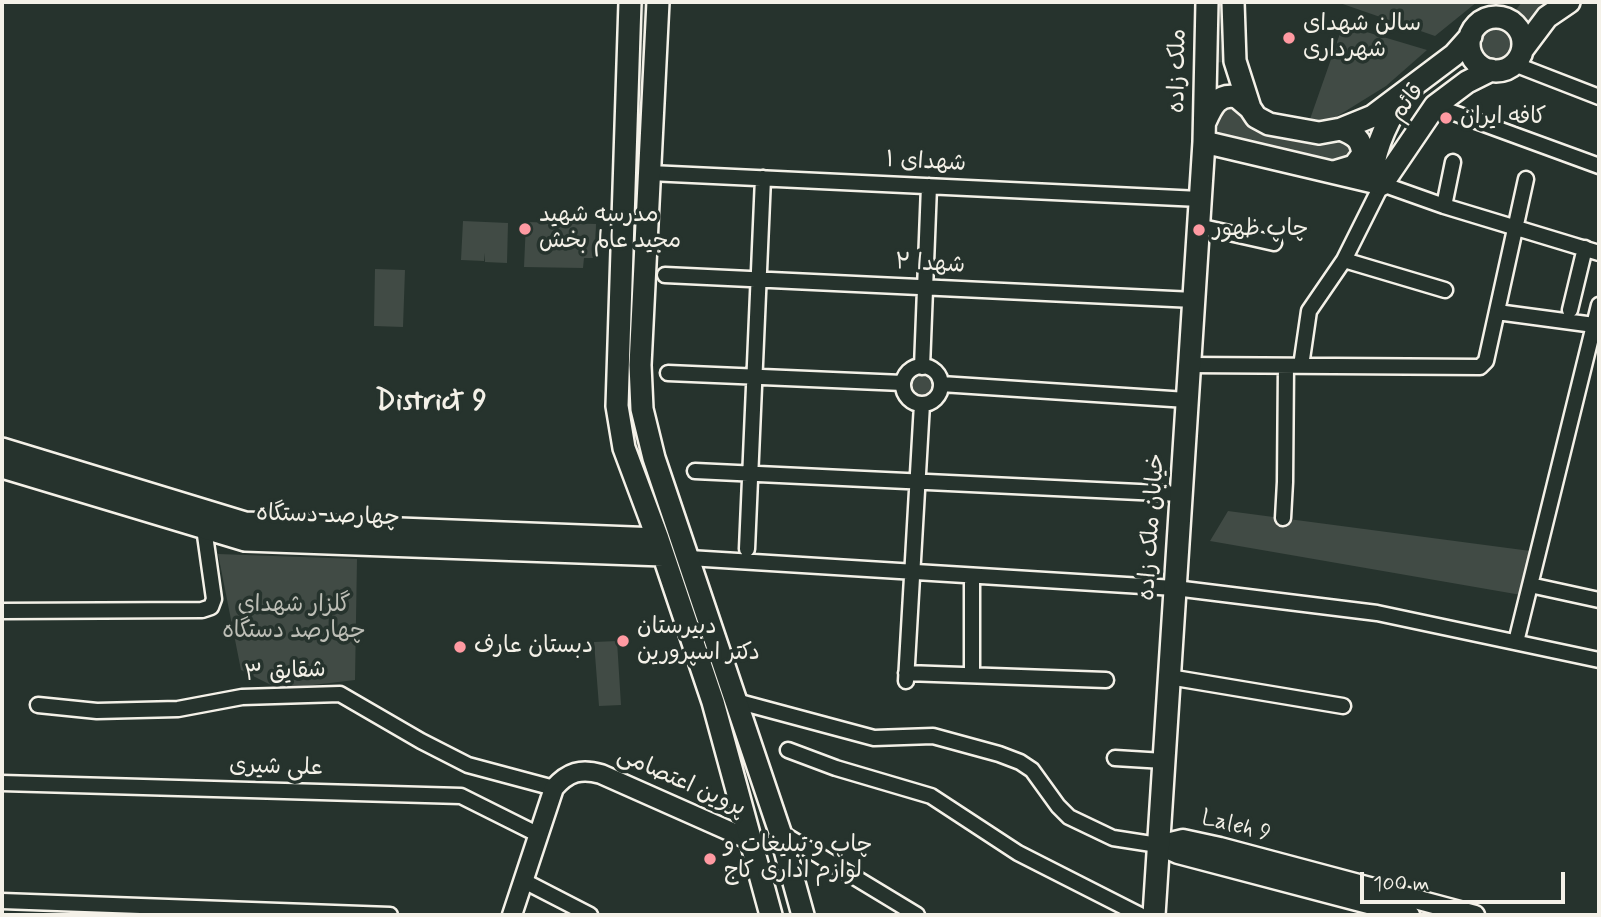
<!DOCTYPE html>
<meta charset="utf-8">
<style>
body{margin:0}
#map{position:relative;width:1601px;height:917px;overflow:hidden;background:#26332d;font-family:Mynerve,sans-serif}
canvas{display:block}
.frame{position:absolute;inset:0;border:4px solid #f4f1e8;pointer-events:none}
.scale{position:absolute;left:1360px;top:872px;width:205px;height:32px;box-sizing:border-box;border:4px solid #f4f1e8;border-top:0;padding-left:9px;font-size:21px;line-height:24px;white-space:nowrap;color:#f4f1e8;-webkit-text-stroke:5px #26332d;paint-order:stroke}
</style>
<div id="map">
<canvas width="1601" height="917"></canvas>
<div class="frame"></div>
<div class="scale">100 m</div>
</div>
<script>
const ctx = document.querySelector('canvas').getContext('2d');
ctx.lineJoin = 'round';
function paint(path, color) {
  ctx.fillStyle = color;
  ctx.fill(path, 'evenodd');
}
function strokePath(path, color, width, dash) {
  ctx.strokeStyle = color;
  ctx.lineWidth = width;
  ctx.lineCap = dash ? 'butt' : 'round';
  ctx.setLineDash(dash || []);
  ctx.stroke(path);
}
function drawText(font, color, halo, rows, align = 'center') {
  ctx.font = font + ' Mynerve,"Playpen Sans Arabic",sans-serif';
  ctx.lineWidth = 7;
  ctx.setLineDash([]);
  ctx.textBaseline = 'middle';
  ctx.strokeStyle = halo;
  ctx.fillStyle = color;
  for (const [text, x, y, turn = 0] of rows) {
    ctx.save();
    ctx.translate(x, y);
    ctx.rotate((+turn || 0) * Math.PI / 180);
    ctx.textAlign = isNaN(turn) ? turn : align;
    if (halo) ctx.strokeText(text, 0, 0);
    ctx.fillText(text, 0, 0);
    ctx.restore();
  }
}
const green = new Path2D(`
 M642,2H649L635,416L628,417L627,408Z
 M1213,2H1222L1221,44L1225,62L1211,63Z
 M1337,2H1477L1435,36Z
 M1522,2H1550C1546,16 1522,31 1515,11Z
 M1473 44a24 24 0 1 1 48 0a24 24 0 1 1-48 0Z
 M1343,25L1427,50L1386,86L1336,117L1309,122Z
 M1232,107L1253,124L1343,139C1385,189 1233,141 1220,138C1216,124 1216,111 1232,107Z
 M463,221L508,223L507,263L485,262V253L484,261L461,260Z
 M526,222L596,224L595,258H584L583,268L524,267Z
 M375,269L405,270L403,327L374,326Z
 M905 385a17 17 0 1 1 34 0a17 17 0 1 1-34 0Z
 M1228,511L1538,552L1527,596L1210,541Z
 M218,554L357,559L355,680L279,689L241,670Z
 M617,641L621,705L599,706L594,642Z`);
const minor = new Path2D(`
 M1514,64L1599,97
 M1435,106L1599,166
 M650,173L1200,199
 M1444,206L1453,162
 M1198,226L1274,243
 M1344,260L1445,290
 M665,275L1194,300
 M1570,310L1585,248
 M1497,312L1594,325
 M1189,365L1480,367L1486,361L1526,179
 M1301,366L1309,311L1344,260L1382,184L1444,206L1599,253
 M903 385a19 19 0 1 1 38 0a19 19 0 1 1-38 0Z
 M922,367L929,186
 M668,373L903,383
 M941,384L1187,400
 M695,471L1181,494
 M1283,518L1285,482L1286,366
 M747,549L763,178
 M689,558L1175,588L1377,613L1599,660
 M1530,585L1599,600
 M2,611L202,610L211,607L214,599L203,521
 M1516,642L1599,305
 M906,673L1106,680
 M972,675V576
 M1169,677L1343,706
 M906,681L922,404
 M736,701L874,738L933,736L999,754L1020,762L1032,770L1058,806L1069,817L1113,838L1158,845
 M38,705L97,711L178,709L242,697L340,694L421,741L468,765L554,788
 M788,750L836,768L931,796L1018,853L1140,915
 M1115,758L1164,761
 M2,783L461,796L539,835
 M780,832L917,915
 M524,881L590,915
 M2,901L390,915`);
const tertiary = new Path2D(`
 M1158,845L1183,839L1220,847L1475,915
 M1158,845L1178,854L1410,915
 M512,915L554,788C568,772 581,768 601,774L752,841`);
const secondary = new Path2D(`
 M630,2L617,406L624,448L658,539L713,702L771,915
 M658,2L640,365L642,409L654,458L780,832L803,915
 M1233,2L1235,61L1250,108L1256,117L1269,124L1319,133L1341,129L1373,116L1454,55L1471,36
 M1469 44a27 27 0 1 1 54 0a27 27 0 1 1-54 0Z
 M1523,49L1547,17L1569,2
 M1205,122C1212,106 1218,93 1237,97L1250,108
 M1204,142L1382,184L1435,106L1467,82L1491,70
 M1334,172L1354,166L1363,154C1361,138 1355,135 1341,129
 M1372,181C1373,151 1385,125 1401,100
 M2,449L245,523L658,539
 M2,467L245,540L663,555
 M1154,915L1204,142L1207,2`);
const markers = [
 [1289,38,7,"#ff9aa2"],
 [1446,118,7,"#ff9aa2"],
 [525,229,7,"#ff9aa2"],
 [1199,230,7,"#ff9aa2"],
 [623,641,7,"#ff9aa2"],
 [460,647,7,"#ff9aa2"],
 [710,859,7,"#ff9aa2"]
];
const poiNames = [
 ["سالن شهدای",1303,25],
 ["شهرداری",1303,51],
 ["کافه ایران",1460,118],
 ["مدرسه شهید",539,216],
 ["مجید عالم بخش",539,242],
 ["چاپ ظهور",1213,230],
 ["دبیرستان",637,628],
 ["دکتر اسپرورین",637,654],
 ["دبستان عارف",474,647],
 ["چاپ و تبلیغات و",724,846],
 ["لوازم اداری کاج",724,872]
];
const streetNames = [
 ["ملک زاده",1179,71,-89],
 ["قائم",1408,103,-52],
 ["شهدای ۱",926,163,3],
 ["شهدا ۲",930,265,3],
 ["چهارصد دستگاه",328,517,2],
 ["خیابان ملک زاده",1153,527,-86],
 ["شقایق ۳",285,673,-3],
 ["علی شیری",276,768,2],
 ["پروین اعتصامی",681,783,24],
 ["Laleh 9",1236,827,14]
];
const parkNames = [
 ["گلزار شهدای",294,606],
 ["چهارصد دستگاه",294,632]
];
const districtNames = [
 ["District 9",431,403]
];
paint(green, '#414b45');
strokePath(minor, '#f4f1e8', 19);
strokePath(tertiary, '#f4f1e8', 23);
strokePath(secondary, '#f4f1e8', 26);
strokePath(minor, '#26332d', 14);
strokePath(tertiary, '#26332d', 18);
strokePath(secondary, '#26332d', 21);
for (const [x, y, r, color] of markers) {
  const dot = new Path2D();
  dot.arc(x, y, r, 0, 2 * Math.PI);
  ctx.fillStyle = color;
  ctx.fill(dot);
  strokePath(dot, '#26332d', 2.5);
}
drawText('23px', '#f4f1e8', '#26332d', poiNames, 'left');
drawText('23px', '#f4f1e8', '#26332d', streetNames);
drawText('23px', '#bebfb7', '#26332d', parkNames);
drawText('bold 30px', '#f4f1e8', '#26332d', districtNames);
</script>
